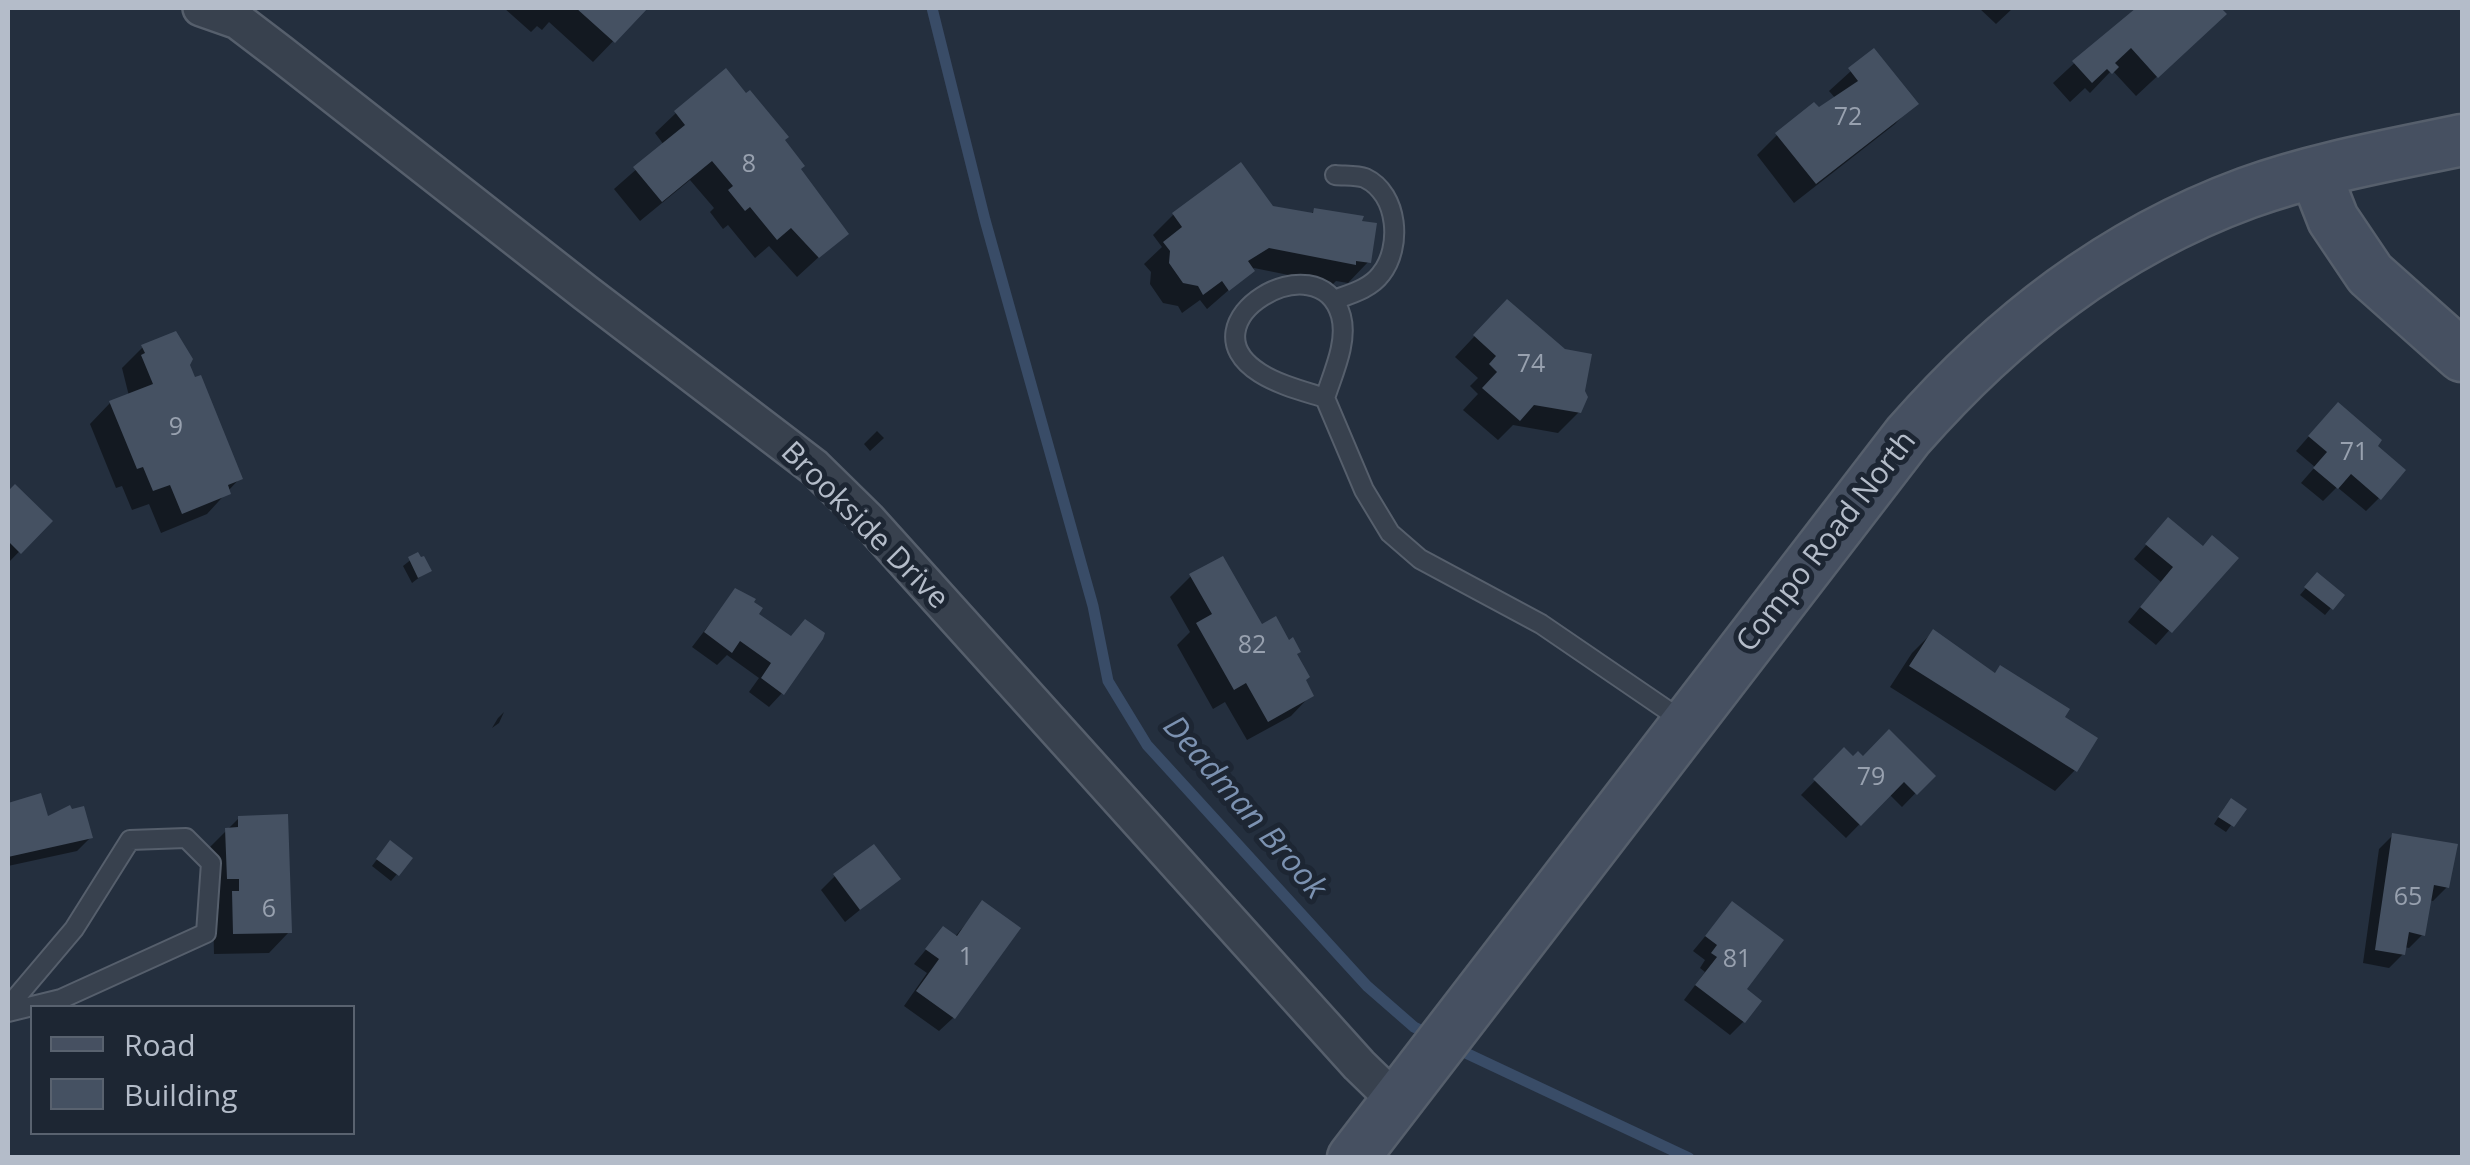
<!DOCTYPE html>
<style>
body{margin:0}
#map{position:relative;width:2470px;height:1165px;overflow:hidden;background:#242f3e;font-family:"Open Sans",sans-serif}
canvas{display:block}
.frame{position:absolute;inset:0;border:10px solid #b4bcc9;pointer-events:none}
.legend{position:absolute;left:30px;top:1005px;width:325px;height:130px;box-sizing:border-box;background:#1d2633;border:2px solid #59626f;margin:0;padding:12px 18px;list-style:none;font-size:30px;color:#b4bcc9}
.legend li{display:flex;align-items:center;gap:20px;height:50px}
.legend b{width:50px;border:2px solid #59626f}
</style>
<div id="map">
<canvas width="2470" height="1165"></canvas>
<div class="frame"></div>
<ul class="legend">
<li><b style="height:12px;background:#465061"></b>Road</li>
<li><b style="height:28px;background:#455162"></b>Building</li>
</ul>
</div>
<script>
const ctx = document.querySelector('canvas').getContext('2d');
ctx.lineJoin = 'round';
function paint(path, color) {
  ctx.fillStyle = color;
  ctx.fill(path, 'evenodd');
}
function strokePath(path, color, width, dash) {
  ctx.strokeStyle = color;
  ctx.lineWidth = width;
  ctx.lineCap = dash ? 'butt' : 'round';
  ctx.setLineDash(dash || []);
  ctx.stroke(path);
}
function drawText(font, color, halo, rows, align = 'center') {
  ctx.font = font + ' "Open Sans",sans-serif';
  ctx.lineWidth = 10;
  ctx.setLineDash([]);
  ctx.textBaseline = 'middle';
  ctx.strokeStyle = halo;
  ctx.fillStyle = color;
  for (const [text, x, y, turn = 0] of rows) {
    ctx.save();
    ctx.translate(x, y);
    ctx.rotate((+turn || 0) * Math.PI / 180);
    ctx.textAlign = isNaN(turn) ? turn : align;
    if (halo) ctx.strokeText(text, 0, 0);
    ctx.fillText(text, 0, 0);
    ctx.restore();
  }
}
const shadow = new Path2D(`
 M504,8H645L593,62L549,22L542,30L537,26L531,32Z
 M1979,8H2013L1996,24Z
 M2139,8H2217L2224,14L2136,96L2112,70L2090,93L2085,88L2070,102L2053,83L2111,29L2113,32Z
 M1873,51L1915,103L1895,124L1794,203L1757,155L1777,135L1836,99L1829,91Z
 M676,113L782,141L798,170L845,233L797,277L769,246L755,258L728,225L723,229L710,212L714,208L690,180L640,221L614,189L664,145L655,133Z
 M1271,209L1310,215L1314,211L1368,262L1348,283L1336,281L1333,284L1254,268L1207,309L1200,300L1182,313L1178,306L1163,303L1150,284L1151,272L1144,264L1162,247L1153,235L1173,215Z
 M1487,323L1579,412L1558,433L1513,425L1498,440L1463,410L1478,394L1470,386L1478,378L1455,357Z
 M143,347L188,365L240,478L207,514L161,533L149,504L132,510L122,486L116,488L90,424L110,403L129,396L122,368Z
 M2324,419L2374,446L2379,498L2366,511L2337,487L2323,501L2301,483L2315,467L2296,451Z
 M877,431L884,438L870,451L864,444Z
 M15,487L49,521L8,563V494Z
 M2168,520L2192,605L2156,645L2128,622L2161,582L2134,559Z
 M417,555L429,570L412,583L403,566Z
 M2317,575L2341,596L2325,615L2300,595Z
 M1191,576L1294,655L1311,695L1291,716L1247,740L1225,702L1213,709L1177,645L1190,632L1170,597Z
 M735,591L755,615L782,693L769,707L749,692L759,678L727,655L717,665L692,647Z
 M1933,632L2062,718L2075,770L2055,791L1890,687L1912,653Z
 M504,712L499,723L492,728L498,718Z
 M1844,751L1853,759L1932,776L1902,807L1889,794L1846,838L1801,795Z
 M40,796L46,819L91,837L77,851L8,866V806Z
 M2225,807L2243,809L2226,832L2214,824Z
 M239,818L289,932L269,953L214,954L213,914L219,908V898H207L206,851Z
 M2393,835L2447,887L2433,901L2429,900L2423,934L2409,948L2404,947L2403,954L2389,968L2363,963L2379,849Z
 M384,850L397,874L391,881L372,866Z
 M835,876L898,879L845,922L821,890Z
 M983,903L953,1018L939,1031L904,1006L927,973L914,964L943,929L954,938Z
 M1732,904L1743,990L1744,1021L1730,1035L1684,1000L1705,972L1700,968L1705,960L1693,951Z`);
const stream = new Path2D(`
 M932,8L985,220L1093,606L1108,681L1147,745L1367,986L1414,1027L1432,1036
 M1453,1047L1689,1158`);
const building = new Path2D(`
 M576,8H648L615,43Z
 M2136,8H2221L2227,14L2158,78L2131,48L2115,63L2119,67L2112,74L2107,69L2092,83L2072,61Z
 M1874,48L1919,104L1816,184L1775,133L1814,102L1819,107L1858,81L1848,68Z
 M726,68L746,93L750,90L789,137L785,140L805,166L801,169L849,234L819,258L791,228L777,240L750,207L745,211L728,190L733,186L712,161L662,202L633,167L685,125L674,111Z
 M1241,162L1273,206L1313,213L1314,208L1364,216L1362,221L1377,223L1371,263L1356,261V265L1269,248L1248,261L1255,271L1229,291L1222,281L1203,295L1198,286L1183,283L1169,263L1170,251L1163,242L1182,227L1172,213Z
 M1507,299L1565,349L1592,354L1585,391L1588,397L1581,413L1534,405L1520,421L1482,388L1497,372L1489,364L1496,356L1473,335Z
 M176,331L193,359L190,365L195,377L201,375L243,479L228,485L231,494L182,514L170,485L153,491L143,467L137,469L109,401L153,384L141,355L145,353L141,345Z
 M2338,402L2382,440L2378,446L2406,470L2381,500L2351,474L2338,489L2313,468L2327,452L2308,436Z
 M15,484L53,521L21,554L8,541V491Z
 M2168,517L2203,546L2212,535L2239,558L2172,633L2140,607L2173,567L2145,544Z
 M418,552L421,557L424,556L432,571L418,578L408,557Z
 M1223,556L1262,624L1276,616L1289,640L1293,637L1301,652L1297,654L1310,677L1306,680L1314,696L1268,722L1246,683L1234,690L1196,623L1212,614L1189,574Z
 M2317,572L2345,595L2333,610L2304,587Z
 M735,588L756,599L754,602L763,608L759,614L791,636L805,619L825,633L823,639L784,695L761,678L771,663L740,641L732,653L704,632Z
 M1933,629L1995,673L2000,665L2070,709L2065,717L2098,738L2077,772L1909,666Z
 M1889,729L1936,776L1917,795L1904,782L1861,826L1813,779L1844,747L1853,756L1858,751L1863,756Z
 M41,793L48,816L70,805L72,809L84,806L93,838L8,857V803Z
 M2231,798L2247,809L2234,827L2218,817Z
 M288,814L292,933L233,934L232,891H239V879H227L225,828L238,827V816Z
 M2392,833L2458,844L2449,888L2434,885L2425,936L2409,932L2405,955L2375,950Z
 M390,840L413,858L399,876L376,859Z
 M874,844L901,879L860,910L833,874Z
 M982,900L1021,928L955,1019L916,991L939,959L925,949L943,926L957,936Z
 M1732,901L1784,940L1747,989L1762,1001L1745,1023L1695,985L1717,957L1711,953L1717,945L1705,936Z`);
const service = new Path2D(`
 M1334,300C1350,294 1370,289 1381,274C1402,248 1399,194 1365,178C1357,175 1344,176 1335,175
 M1325,398C1333,373 1348,342 1341,316C1320,239 1179,322 1260,373C1279,385 1303,391 1325,398L1364,490L1390,533L1420,559L1541,624L1683,721
 M8,1007L74,929L130,840L186,838L211,863L206,933L61,999L8,1012`);
const minor = new Path2D(`
 M201,8L238,21L280,53L586,293L814,467L867,519L1359,1065L1397,1102`);
const secondary = new Path2D(`
 M2315,173L2333,219L2370,274L2462,356
 M1353,1158L1908,436C2003,328 2111,243 2247,193C2316,168 2391,155 2462,140`);
const numberNames = [
 ["72",1848,118],
 ["8",749,165],
 ["74",1531,365],
 ["9",176,428],
 ["71",2354,453],
 ["82",1252,646],
 ["79",1871,778],
 ["65",2408,898],
 ["6",269,910],
 ["1",966,958],
 ["81",1737,960]
];
const streetNames = [
 ["Brookside Drive",864,526,45],
 ["Compo Road North",1827,542,-52]
];
const waterNames = [
 ["Deadman Brook",1244,808,49]
];
paint(shadow, '#0007');
strokePath(stream, '#394c67', 11);
paint(building, '#455162');
strokePath(service, '#565f6c', 22);
strokePath(minor, '#565f6c', 40);
strokePath(secondary, '#565f6c', 55);
strokePath(service, '#38414e', 18);
strokePath(minor, '#38414e', 35);
strokePath(secondary, '#465061', 50);
drawText('25px', '#98a1af', null, numberNames);
drawText('30px', '#b4bcc9', '#1d2633', streetNames);
drawText('italic 32px', '#7c92b1', '#1d2633', waterNames);
</script>
